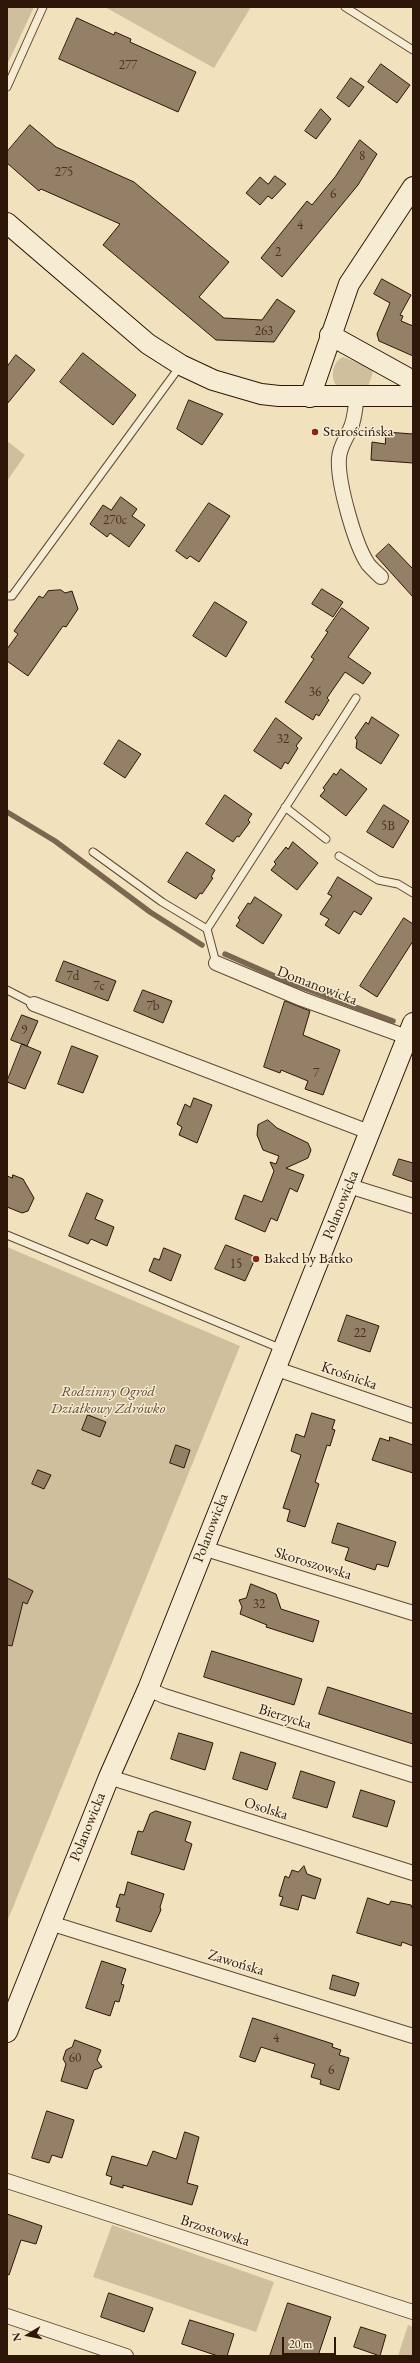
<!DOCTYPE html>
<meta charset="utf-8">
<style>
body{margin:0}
#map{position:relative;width:420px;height:2363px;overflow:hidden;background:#f1e1bc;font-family:"EB Garamond",serif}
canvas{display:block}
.frame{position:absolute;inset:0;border:8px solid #2e1708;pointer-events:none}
.north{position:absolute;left:8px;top:2315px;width:40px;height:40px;-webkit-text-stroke:3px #f6ecd3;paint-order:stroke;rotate:260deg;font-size:11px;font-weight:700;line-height:16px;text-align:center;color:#2e1708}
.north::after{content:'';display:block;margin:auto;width:14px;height:18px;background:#2e1708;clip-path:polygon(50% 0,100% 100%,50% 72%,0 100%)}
.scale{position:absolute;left:282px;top:2337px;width:54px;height:18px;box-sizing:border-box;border:2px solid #2e1708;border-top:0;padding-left:5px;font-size:12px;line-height:14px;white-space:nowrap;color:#2e1708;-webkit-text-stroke:3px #f6ecd3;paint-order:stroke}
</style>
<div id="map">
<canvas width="420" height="2363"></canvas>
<div class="frame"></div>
<div class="north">N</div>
<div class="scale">20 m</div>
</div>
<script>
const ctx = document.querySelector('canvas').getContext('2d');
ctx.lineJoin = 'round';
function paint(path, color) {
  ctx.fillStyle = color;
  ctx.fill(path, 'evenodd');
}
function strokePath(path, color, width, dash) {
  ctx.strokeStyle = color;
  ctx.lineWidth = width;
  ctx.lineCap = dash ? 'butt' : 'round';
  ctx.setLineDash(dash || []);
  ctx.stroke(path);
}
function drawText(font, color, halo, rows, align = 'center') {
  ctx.font = font + ' "EB Garamond",serif';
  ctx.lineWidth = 3;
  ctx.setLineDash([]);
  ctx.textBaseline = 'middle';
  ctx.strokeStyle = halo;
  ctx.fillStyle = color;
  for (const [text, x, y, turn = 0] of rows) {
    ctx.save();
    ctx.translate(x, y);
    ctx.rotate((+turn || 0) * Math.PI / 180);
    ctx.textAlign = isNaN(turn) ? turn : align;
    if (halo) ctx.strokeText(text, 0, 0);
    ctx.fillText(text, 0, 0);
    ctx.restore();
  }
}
const green = new Path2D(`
 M7,7H34L7,65Z
 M105,7H251L214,68Z
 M343,357L371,368L373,372L368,387L339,388C329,381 332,361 343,357Z
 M7,441L25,455L7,481Z
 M7,1247L240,1346L7,1922Z
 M112,2225L274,2282L256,2332L93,2277Z
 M408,2325L413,2327V2356H398Z`);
const stream = new Path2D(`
 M7,812L55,841L150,912L202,945
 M225,954L288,982L393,1021`);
const building = new Path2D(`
 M77,18L114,35L115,32L131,39L130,42L196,72L178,112L59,59Z
 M381,64L410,85L397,103L368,82Z
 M351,78L364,87L349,107L337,98Z
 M321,109L331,119L316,139L305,131Z
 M30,125L56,147L134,182L229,262L199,297L224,318L262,320L277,299L295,311L274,342L216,340L103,245L120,224L41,189L39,191L7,163V152Z
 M360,140L377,154L358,185L282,277L261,258L307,201L312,205L335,177Z
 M275,176L286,184L272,199L268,196L260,205L246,193L260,177L268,184Z
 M382,279L411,295L400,315L403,316L401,321L413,326V356L379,341L377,334L390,303L374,294Z
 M83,353L136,395L113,425L60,382Z
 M16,355L35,370L7,404V367Z
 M189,400L223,414L202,445L177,429Z
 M386,432L413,434V463L371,460L372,442L385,444Z
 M121,497L137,509L132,516L145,525L129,547L110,533L107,537L90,524L103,505L111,510Z
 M209,503L230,516L199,562L190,556L187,559L176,551Z
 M389,544L413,569V597L376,556Z
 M322,589L343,602L333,617L312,604Z
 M61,590L65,593L72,591L78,609L66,627L63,626L28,676L7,661V649L18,634L14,631L39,596L43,598L48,591Z
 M215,602L247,622L226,657L193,636Z
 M342,608L369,628L348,657L371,673L363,684L345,672L327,698L329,700L319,716L316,714L313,720L285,702L314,659L311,657L328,632L326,631Z
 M372,717L399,735L381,764L356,748L357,740L355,738L366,722L368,724Z
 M276,718L302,738L296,746L298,748L288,764L285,762L281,769L254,751Z
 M119,740L141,754L125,778L104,764Z
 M341,769L367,789L346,816L320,796L325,790L323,788L334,773L336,775Z
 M225,795L252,814L248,820L250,822L239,837L237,836L233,842L206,824Z
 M384,805L409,821L393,848L367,832Z
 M293,842L318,863L297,890L271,870L276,864L274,862L286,847L288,849Z
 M187,852L215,870L211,877L213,878L202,894L200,893L196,899L168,882Z
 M338,877L372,898L361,915L354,911L339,934L325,925L329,919L320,914L332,896L328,894Z
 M255,897L282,915L263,944L236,926L240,920L238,918L248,903L250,904Z
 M404,918L413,924V941L377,997L360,986Z
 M64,961L116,981L108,1001L56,981Z
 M143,990L172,1001L163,1023L134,1011Z
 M285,1001L310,1011L303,1035L340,1050L323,1095L305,1089L308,1081L281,1070L280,1073L264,1067Z
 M22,1015L38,1021L27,1046L11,1040Z
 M22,1044L41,1052L25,1089L7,1082Z
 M72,1046L98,1056L83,1093L58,1084Z
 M194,1098L212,1105L197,1143L179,1135L182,1127L177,1124L185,1104L190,1107Z
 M268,1120L277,1128L308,1143L311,1150L308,1158L286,1168L304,1175L297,1192L290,1188L277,1221L271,1218L265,1232L235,1219L244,1195L262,1202L274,1171L270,1162L276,1164L279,1156L263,1150L257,1135L258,1125Z
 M399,1159L413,1163V1182L393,1175Z
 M13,1175L23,1179L34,1198L28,1211L22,1213L7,1207V1176L12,1178Z
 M87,1193L103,1200L95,1219L114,1227L107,1246L91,1239L88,1244L69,1236Z
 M226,1245L256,1257L245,1281L215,1269Z
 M164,1248L181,1255L171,1281L149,1271L154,1258L159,1260Z
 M347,1315L379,1326L370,1352L338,1341Z
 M312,1413L335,1420L332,1429L335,1430L330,1446L327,1445L315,1482L319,1484L305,1527L287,1521L290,1510L283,1508L301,1455L291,1451L296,1434L304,1437Z
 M88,1415L106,1422L100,1437L82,1430Z
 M390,1437L413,1445V1473L372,1460L380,1438L389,1441Z
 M176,1445L190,1450L184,1468L170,1463Z
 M38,1470L51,1475L44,1489L32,1484Z
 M338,1523L396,1542L388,1567L377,1564L375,1570L345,1560L349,1548L332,1543Z
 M7,1578L33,1591L27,1604L23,1602L12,1646L7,1645Z
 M251,1584L276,1594L281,1609L319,1621L313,1642L266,1627L267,1625L240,1614L242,1607L239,1600L246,1598Z
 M212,1651L302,1679L294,1705L204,1677Z
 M328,1687L413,1714V1744L319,1714Z
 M179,1733L213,1743L205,1770L171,1759Z
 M241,1752L276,1763L267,1790L233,1779Z
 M301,1771L335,1782L327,1808L293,1798Z
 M361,1790L395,1801L387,1827L353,1817Z
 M156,1811L191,1822L185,1841L192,1844L184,1870L131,1854L138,1831L143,1832L150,1814Z
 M304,1866L307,1874L321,1879L315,1899L302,1895L298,1910L280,1905L283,1897L279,1896L285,1876L289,1878L292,1870L298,1872Z
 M128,1882L164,1894L160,1907L161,1910L151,1932L116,1921L120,1908L116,1907L120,1894L124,1895Z
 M368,1898L389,1905L391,1901L411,1905L413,1910V1946L402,1942L401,1946L357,1933Z
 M102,1961L126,1969L121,1984L124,1985L119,2002L115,2001L110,2016L86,2008Z
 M333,1975L359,1983L355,1996L330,1989Z
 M253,2018L333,2044L332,2047L341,2050L339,2055L349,2058L339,2090L320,2084L321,2080L311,2077L315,2064L261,2047L255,2062L240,2057Z
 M75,2040L101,2050L97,2060L102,2067L94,2070L87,2089L61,2081L66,2064L63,2059L66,2050L72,2047Z
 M47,2111L74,2120L62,2158L52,2155L49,2163L32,2158Z
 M185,2132L199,2137L187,2183L198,2186L192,2205L123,2185V2188L110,2184L112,2177L106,2175L112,2156L147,2166L153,2151L176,2159Z
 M7,2214L42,2226L36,2244L21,2240L9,2275L7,2274Z
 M109,2293L153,2308L144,2332L101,2317Z
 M288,2303L331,2317L318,2356H270Z
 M190,2320L234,2334L227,2356H218L182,2344Z
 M361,2327L386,2335L380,2356L354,2347Z`);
const lane = new Path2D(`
 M345,7L413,50
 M7,87L43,7
 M7,596H12L181,365
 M285,807L326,839
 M93,852L162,902L207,929L216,963
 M339,856L378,880L398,884L413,893
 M207,929L356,698
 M7,990L34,1004
 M7,1235L282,1349`);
const street = new Path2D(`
 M357,397C355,407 355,418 351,427C347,438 340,445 339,458C337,481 355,545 368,564C372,569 377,573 381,577
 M216,963L302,999L407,1037
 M34,1004L369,1132
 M349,1186L413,1206
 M274,1368L413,1416
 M203,1548L413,1613
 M148,1689L164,1696L413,1775
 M109,1777L413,1873
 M50,1923L413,2036
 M7,2181L413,2312
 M7,2316L126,2356`);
const secondary = new Path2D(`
 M7,223L148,344L181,365L213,380L261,394L279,396H413
 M330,335L413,381
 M310,397L349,284L413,187
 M7,2032L109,1777L148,1689L413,1023`);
const markers = [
 [315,432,4,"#8f2418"],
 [256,1259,4,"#8f2418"]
];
const numberNames = [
 ["277",128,65],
 ["8",362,156],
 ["275",64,172],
 ["6",333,194],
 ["4",300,225],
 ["2",278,252],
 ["263",264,331],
 ["270c",115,520],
 ["36",315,692],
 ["32",283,739],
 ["5B",388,826],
 ["7d",73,976],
 ["7c",99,986],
 ["7b",153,1006],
 ["9",24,1030],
 ["7",316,1073],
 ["15",236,1264],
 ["22",360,1333],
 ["32",259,1604],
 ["4",276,2038],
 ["60",75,2058],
 ["6",331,2070]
];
const poiNames = [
 ["Starościńska",323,432],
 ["Baked by Batko",264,1259]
];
const streetNames = [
 ["Domanowicka",317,986,21],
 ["Polanowicka",341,1205,-68],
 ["Krośnicka",349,1376,19],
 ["Polanowicka",211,1528,-69],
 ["Skoroszowska",313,1564,17],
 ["Bierzycka",285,1717,17],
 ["Osolska",266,1809,17],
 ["Polanowicka",88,1827,-68],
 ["Zawońska",236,1963,17],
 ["Brzostowska",215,2231,18]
];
const parkNames = [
 ["Rodzinny Ogród",108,1392],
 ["Działkowy Zdrówko",108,1409]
];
paint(green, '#d0bf9d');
strokePath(stream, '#7b674f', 5.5);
paint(building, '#938066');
strokePath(building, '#2e1708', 1);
strokePath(lane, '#5f4a35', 9);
strokePath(street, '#5f4a35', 16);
strokePath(secondary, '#2e1708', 22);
strokePath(lane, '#f6ecd3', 7);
strokePath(street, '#f6ecd3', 14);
strokePath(secondary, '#f6ecd3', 20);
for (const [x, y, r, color] of markers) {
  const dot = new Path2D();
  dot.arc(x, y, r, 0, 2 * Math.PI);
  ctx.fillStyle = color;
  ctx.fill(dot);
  strokePath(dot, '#f6ecd3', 1.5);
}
drawText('13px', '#473120', null, numberNames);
drawText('15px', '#2e1708', '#f6ecd3', poiNames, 'left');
drawText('15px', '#2e1708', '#f6ecd3', streetNames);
drawText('italic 15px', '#5f4935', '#f6ecd3', parkNames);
</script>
